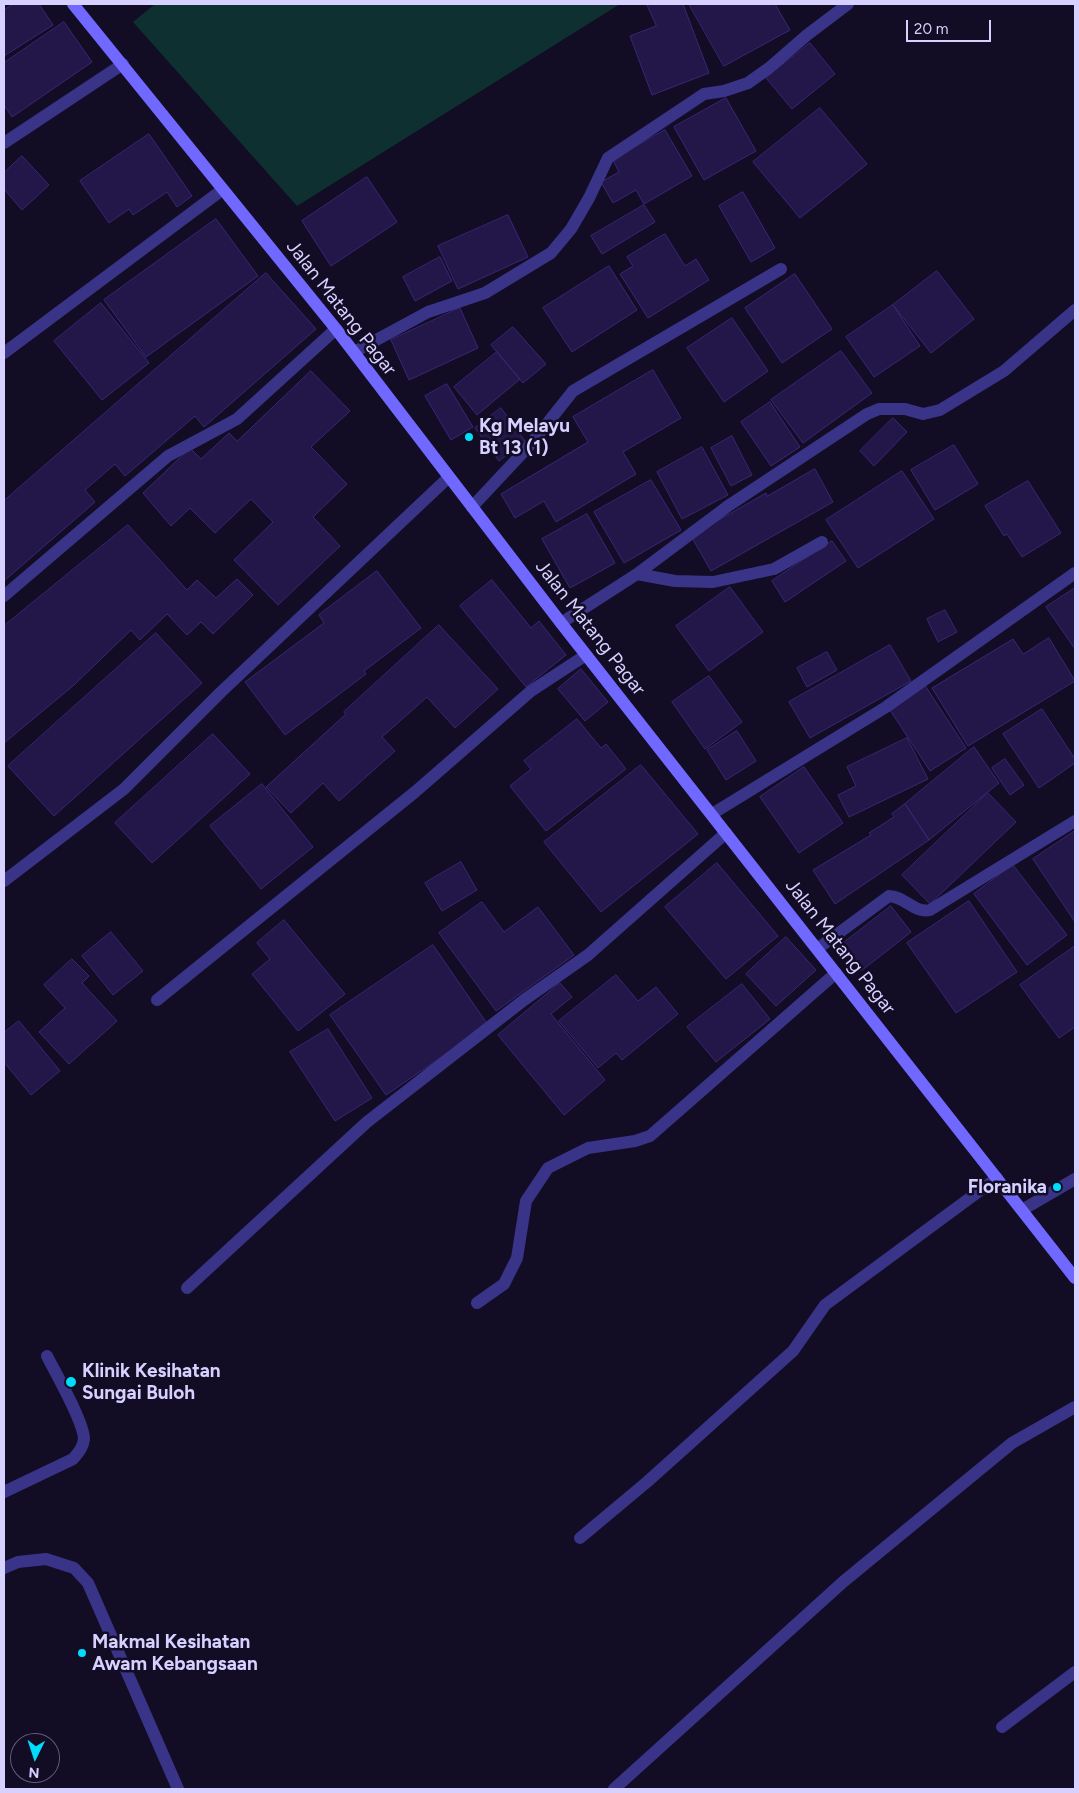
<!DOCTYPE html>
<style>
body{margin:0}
#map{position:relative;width:1079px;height:1793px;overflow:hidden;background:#120d25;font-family:Figtree,sans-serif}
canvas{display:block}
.frame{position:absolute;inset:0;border:5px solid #d7d1ff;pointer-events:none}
.north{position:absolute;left:10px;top:1733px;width:50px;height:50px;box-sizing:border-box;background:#120d25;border:1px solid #615b7c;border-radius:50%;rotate:184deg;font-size:14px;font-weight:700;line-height:20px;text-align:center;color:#d7d1ff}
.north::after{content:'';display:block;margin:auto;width:18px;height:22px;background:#00dcfc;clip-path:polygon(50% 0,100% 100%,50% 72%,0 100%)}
.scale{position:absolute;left:906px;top:20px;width:85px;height:22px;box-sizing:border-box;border:2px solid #d7d1ff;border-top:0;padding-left:6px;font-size:15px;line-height:18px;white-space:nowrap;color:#d7d1ff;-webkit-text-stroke:4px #120d25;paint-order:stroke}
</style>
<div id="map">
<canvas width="1079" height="1793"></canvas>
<div class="frame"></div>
<div class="north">N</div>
<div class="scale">20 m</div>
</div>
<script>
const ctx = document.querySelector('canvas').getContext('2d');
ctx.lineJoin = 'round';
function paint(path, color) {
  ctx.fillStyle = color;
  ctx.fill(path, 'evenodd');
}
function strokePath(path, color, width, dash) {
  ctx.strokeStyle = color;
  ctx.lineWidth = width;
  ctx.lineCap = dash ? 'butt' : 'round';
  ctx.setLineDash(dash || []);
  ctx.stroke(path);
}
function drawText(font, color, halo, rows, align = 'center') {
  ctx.font = font + ' Figtree,sans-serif';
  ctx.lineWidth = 5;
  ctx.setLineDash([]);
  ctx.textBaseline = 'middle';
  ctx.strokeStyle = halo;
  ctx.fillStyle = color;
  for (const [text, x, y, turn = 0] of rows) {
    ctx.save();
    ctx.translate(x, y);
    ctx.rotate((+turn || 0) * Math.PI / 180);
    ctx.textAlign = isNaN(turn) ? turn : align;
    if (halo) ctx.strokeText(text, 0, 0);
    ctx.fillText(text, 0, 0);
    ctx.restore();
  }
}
const green = new Path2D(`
 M155,4H620L297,206L133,22Z`);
const building = new Path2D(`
 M14,4H39L53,25L4,56V10Z
 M647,4H683L709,73L652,95L630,36L656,26Z
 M689,4H775L790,30L724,66Z
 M64,22L92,62L12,117L4,105V63Z
 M810,43L835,74L792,109L766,78Z
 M726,98L756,151L704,180L674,127Z
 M820,108L867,164L800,218L753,162Z
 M665,130L692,176L644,204L636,190L613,203L601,182L619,172L613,160Z
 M149,134L192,196L177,207L167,192L133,215L129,209L109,223L80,181Z
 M22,156L49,185L22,210L4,189V173Z
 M367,177L397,222L331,266L302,221Z
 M743,192L775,248L751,262L719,206Z
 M644,205L655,222L602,254L591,236Z
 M508,215L528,257L458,289L438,246Z
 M216,219L258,276L146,357L104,300Z
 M665,234L685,266L696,259L709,280L648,318L620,274L633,266L627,257Z
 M440,257L452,281L415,301L403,277Z
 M609,266L637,310L572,352L543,308Z
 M937,271L974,319L931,353L893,305Z
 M266,273L316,329L204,427L195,416L125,476L115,464L85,490L95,502L4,581V501Z
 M795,274L832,329L782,363L745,308Z
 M101,303L149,363L102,400L54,341Z
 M893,305L920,346L874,377L846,337Z
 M460,308L478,348L409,380L391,340Z
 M732,318L768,371L724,402L687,348Z
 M513,327L546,364L523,383L491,345Z
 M841,351L872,393L803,443L771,400Z
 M497,352L520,379L477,415L454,387Z
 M653,370L681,418L623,452L636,474L556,522L544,501L515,518L501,494L588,442L573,417Z
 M311,371L350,411L311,447L347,484L313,517L340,546L278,605L234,560L273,522L251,499L215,533L190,508L171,526L143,493L190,448L201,459L229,433L237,441Z
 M447,384L473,427L451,440L425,396Z
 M770,402L800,447L771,466L741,422Z
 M501,408L525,441L499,461L475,428Z
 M893,418L907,432L874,466L860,451Z
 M732,436L752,475L731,486L711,448Z
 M954,445L978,484L935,510L911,470Z
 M702,447L728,495L682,519L657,472Z
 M815,469L833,502L711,571L691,536L766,493L767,496Z
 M902,471L934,519L858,568L826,520Z
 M651,480L681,530L624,563L594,512Z
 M1028,481L1061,533L1022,557L1007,534L1004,536L985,506Z
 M587,514L615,563L570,588L542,539Z
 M128,525L187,590L197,580L216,598L237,579L253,595L213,634L201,622L187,635L167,614L140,640L131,630L74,685L4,743V626Z
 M832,541L846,561L785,602L772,581Z
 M377,571L421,628L364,671L366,674L285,735L245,682L324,623L319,615Z
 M492,580L531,628L539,621L566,655L526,687L460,606Z
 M730,587L763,632L709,671L676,626Z
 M1075,588V649L1046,607Z
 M945,610L957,632L938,642L927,619Z
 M439,625L498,689L455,728L427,697L382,737L395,751L339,801L323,783L291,813L266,787L346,714L344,712Z
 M156,633L202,683L54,816L8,766Z
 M1049,638L1075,681L968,746L932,688L1013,639L1023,654Z
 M890,645L911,681L810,738L789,702Z
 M827,652L837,670L807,687L797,668Z
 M581,669L608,702L585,721L558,689Z
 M709,676L742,722L705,749L672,702Z
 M924,684L966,748L930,771L888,707Z
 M1042,709L1075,759V763L1039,788L1003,734Z
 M577,719L601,748L606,744L626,769L546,831L510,786L531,769L524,761Z
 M737,731L756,761L726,780L707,750Z
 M213,734L250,774L152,863L115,823Z
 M907,738L928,779L849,817L838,795L856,786L847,767Z
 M974,747L999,783L929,840L905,804Z
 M1005,759L1024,785L1010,795L992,768Z
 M641,765L698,834L601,912L544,842Z
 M804,767L843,823L799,853L760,797Z
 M262,784L313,847L261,889L210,826Z
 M988,793L1016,822L930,904L902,875Z
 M905,804L929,840L835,904L813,870L871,835L869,833L894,817L892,814Z
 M1075,831V922L1033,859Z
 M461,862L477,890L442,911L425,883Z
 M717,863L778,936L726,979L665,907Z
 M1013,865L1067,935L1027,965L974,894Z
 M969,901L1017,972L956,1013L907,943Z
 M482,902L504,932L538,907L574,955L496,1011L439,933Z
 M891,906L911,932L861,971L841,945Z
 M284,920L345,994L298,1031L252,974L270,959L257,943Z
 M111,932L143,971L113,995L82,956Z
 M786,937L816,970L776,1006L746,974Z
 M433,945L488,1025L386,1095L330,1015Z
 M1075,946V1027L1059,1038L1020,985Z
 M72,959L89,976L82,983L117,1021L69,1064L39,1032L65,1008L44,985Z
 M616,975L638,1001L656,987L678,1014L622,1060L616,1053L598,1068L559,1021Z
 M560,983L572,997L551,1014L605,1080L564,1115L498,1035Z
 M742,984L770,1019L716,1062L687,1027Z
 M19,1021L60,1071L31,1095L4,1062V1033Z
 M328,1029L372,1098L335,1121L290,1052Z`);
const service = new Path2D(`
 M4,353L222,190
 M637,574L675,581L713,582L774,569L822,542
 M561,623L637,574L728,506L867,414L879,409H905L923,414L940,410L1004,371L1075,310
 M4,881L124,789L221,692L449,477
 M4,1492L73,1459C78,1453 83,1448 84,1439C84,1422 56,1374 47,1356
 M4,1568L18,1562L46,1559L74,1568L88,1583L178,1789`);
const minor = new Path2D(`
 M4,143L123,64
 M354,352L428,312L485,293L551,253L571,229L589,198L608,158L704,94L724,91L748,83L769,68L807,35L848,4
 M472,507L530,445L573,391L781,269
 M4,596L168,456L237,419L336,329
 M712,814L886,707L1075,573
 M817,949L889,896C904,896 915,914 930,910L1075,821
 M157,1000L415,792L531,691L586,655
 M1022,1210L1075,1179
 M187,1288L367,1122L524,1000L588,955L726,833
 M477,1303L504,1284L517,1258L526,1201L548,1168L588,1148L635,1141L650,1136L836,973
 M580,1538L647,1482L793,1351L825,1305L997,1178
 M1002,1727L1075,1672
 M614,1789L843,1582L1012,1443L1075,1407`);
const secondary = new Path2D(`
 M73,4L336,329L561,623L1075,1278`);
const markers = [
 [469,437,5,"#00dcfc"],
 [1057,1187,5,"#00dcfc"],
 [71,1382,6,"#00dcfc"],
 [82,1653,5,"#00dcfc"]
];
const streetNames = [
 ["Jalan Matang Pagar",341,308,52],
 ["Jalan Matang Pagar",590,628,52],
 ["Jalan Matang Pagar",840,947,52]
];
const poiNames = [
 ["Kg Melayu",479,426],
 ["Bt 13 (1)",479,448],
 ["Floranika",1047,1187,"right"],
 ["Klinik Kesihatan",82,1371],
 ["Sungai Buloh",82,1393],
 ["Makmal Kesihatan",92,1642],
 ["Awam Kebangsaan",92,1664]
];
paint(green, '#0f3030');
paint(building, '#221748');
strokePath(building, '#392776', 1);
strokePath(service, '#393488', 12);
strokePath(minor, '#393488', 12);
strokePath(secondary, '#7068ff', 12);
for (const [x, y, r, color] of markers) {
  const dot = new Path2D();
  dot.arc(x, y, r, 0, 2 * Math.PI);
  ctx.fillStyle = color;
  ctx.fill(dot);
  strokePath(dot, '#120d25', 2);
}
drawText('19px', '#d7d1ff', '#120d25', streetNames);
drawText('bold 19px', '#d7d1ff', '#120d25', poiNames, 'left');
</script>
